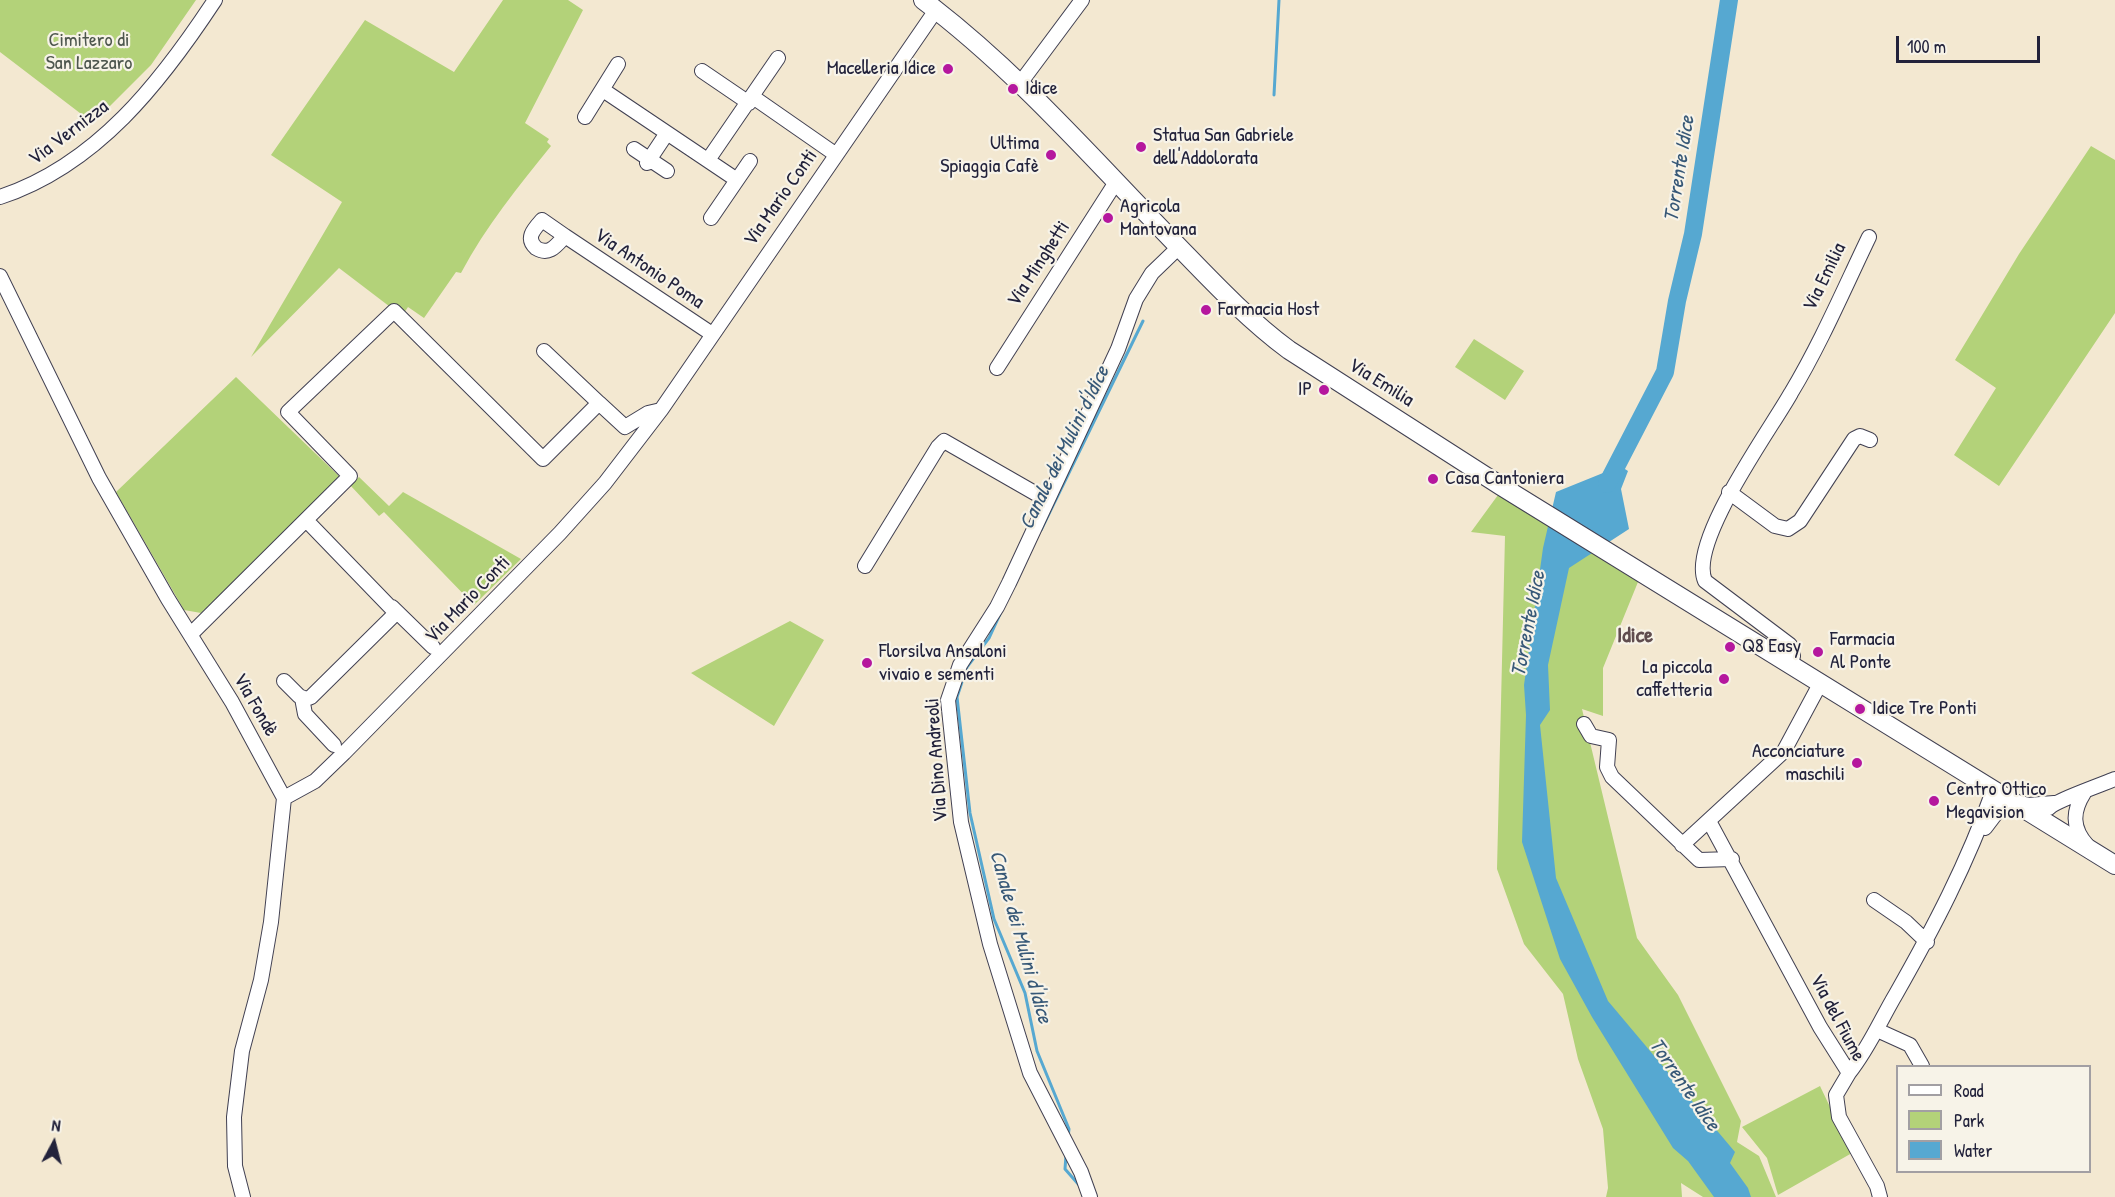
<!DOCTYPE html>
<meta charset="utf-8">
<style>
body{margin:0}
#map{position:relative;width:2115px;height:1197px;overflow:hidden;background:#f3e8d1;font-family:"Patrick Hand",sans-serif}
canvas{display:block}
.legend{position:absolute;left:1896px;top:1065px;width:195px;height:108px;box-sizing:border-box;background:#f7f3e8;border:2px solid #a29fa3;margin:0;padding:8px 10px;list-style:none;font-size:18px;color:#22223b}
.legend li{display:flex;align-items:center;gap:12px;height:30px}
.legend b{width:30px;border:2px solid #a29fa3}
.north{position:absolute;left:24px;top:1113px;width:60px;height:60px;-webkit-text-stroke:4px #f7f3e8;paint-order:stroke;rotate:7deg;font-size:16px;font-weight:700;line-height:24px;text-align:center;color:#22223b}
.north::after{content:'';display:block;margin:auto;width:21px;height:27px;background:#22223b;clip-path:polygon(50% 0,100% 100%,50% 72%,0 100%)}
.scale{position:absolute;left:1896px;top:36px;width:144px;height:27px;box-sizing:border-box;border:3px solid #22223b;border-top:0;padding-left:8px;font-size:18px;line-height:21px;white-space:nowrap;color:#22223b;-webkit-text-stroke:4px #f7f3e8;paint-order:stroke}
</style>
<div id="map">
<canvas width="2115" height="1197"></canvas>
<ul class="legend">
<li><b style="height:8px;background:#fff"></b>Road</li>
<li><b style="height:16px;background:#b3d279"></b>Park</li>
<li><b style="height:16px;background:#56a8d1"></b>Water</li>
</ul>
<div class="north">N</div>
<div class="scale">100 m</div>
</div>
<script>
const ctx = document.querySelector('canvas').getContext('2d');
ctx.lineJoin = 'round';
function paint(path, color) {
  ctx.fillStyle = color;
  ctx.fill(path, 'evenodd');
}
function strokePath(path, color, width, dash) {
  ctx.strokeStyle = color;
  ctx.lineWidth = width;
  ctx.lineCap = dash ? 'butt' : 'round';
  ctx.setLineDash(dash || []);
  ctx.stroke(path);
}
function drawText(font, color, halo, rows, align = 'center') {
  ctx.font = font + ' "Patrick Hand",sans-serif';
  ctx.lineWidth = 4.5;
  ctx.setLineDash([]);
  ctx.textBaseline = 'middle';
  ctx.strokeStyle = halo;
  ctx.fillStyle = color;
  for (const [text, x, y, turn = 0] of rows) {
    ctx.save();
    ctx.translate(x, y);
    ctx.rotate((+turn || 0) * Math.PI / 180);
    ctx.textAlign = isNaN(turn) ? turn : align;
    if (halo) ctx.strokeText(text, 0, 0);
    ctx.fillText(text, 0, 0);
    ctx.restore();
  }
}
const green = new Path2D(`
 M0,0H196L151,65L93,123L0,52Z
 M503,0H568L583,10L525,123L549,139L547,142L551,146C518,187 486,226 461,273L456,272L424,318L408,307L402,316L339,268L251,357L342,202L271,155L365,20L454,72Z
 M2091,146L2115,160V313L1999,486L1954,455L1996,388L1955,360L2019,254Z
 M1474,339L1524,371L1505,400L1455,367Z
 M236,377L342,479L201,613L184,610L116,492Z
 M359,477L389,506L403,492L521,559L474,605L384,512L379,516L350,485Z
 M1498,495L1638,582L1603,668V716L1582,709L1637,938L1678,995L1741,1121L1737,1142L1759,1156L1776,1197H1703L1681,1183L1682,1197H1606L1608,1188L1603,1129L1578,1059L1563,994L1524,944L1497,869L1505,536L1471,532Z
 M790,621L824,640L774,726L691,673Z
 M1820,1086L1852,1153L1778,1195L1767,1158L1742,1127Z`);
const water = new Path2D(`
 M1611,460L1628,471L1621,489L1629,529L1569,568L1548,665L1550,710L1540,725L1556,878L1608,1001L1735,1152L1730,1163L1748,1188L1751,1197H1714L1688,1161L1673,1148L1592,1017L1560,959L1522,842L1526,715L1524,685L1543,548L1556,492L1603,473Z`);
const stream = new Path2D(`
 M1274,95L1279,0
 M1041,530L1143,321
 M1000,614L989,638L967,667L957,697L970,813L994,919L1025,993L1037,1051L1069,1129L1068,1137
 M1066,1155L1065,1169L1079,1185`);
const river = new Path2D(`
 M1607,484L1665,372L1677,301L1693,234L1729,0`);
const minor = new Path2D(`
 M702,71L749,103
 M1021,82L1082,0
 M603,90L737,180
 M753,97L835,154
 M585,117L618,64
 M634,149L667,171
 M708,160L778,58
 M647,163L667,133
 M0,197C97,165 161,82 215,0
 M711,218L750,161
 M542,220L565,236C556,246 549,256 536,248C525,238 534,229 542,220Z
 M565,236L712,334
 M0,276L99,478L168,599L232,702L284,798L271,922L261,980L242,1051L234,1117L235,1166L243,1197
 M544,351L599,403
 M997,368L1116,182
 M1729,492L1775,526L1788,529L1800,521L1854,439L1860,436L1870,440
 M865,566L938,447L944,441L1047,500
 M392,607L433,647
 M191,634L350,476L288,412L394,311L543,459L599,403L625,427L648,413L661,410
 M1790,666L1793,656L1790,645L1705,581C1688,542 1771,429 1791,393C1821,343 1844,289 1869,237
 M284,681L299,696L306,699L311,697L393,616L394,611L306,520
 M302,698L305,714L334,745
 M1584,724L1591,736L1609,740L1607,767L1612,777L1699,860L1732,859
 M2084,793C2072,812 2072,828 2087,845
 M284,798L315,781L344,753L560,533L605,483L661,410L936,10
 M2049,808C2055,801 2103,784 2115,779
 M1709,821L1820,1027L1849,1073L1836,1095L1839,1117L1877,1186L1880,1197
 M1985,828L2007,799L2028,805L2054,803
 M1682,845L1784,751L1820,684
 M1874,900L1906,922L1927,942
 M1877,1030L1910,1045L1922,1066
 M1849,1073C1869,1048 1880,1021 1896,994C1934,927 1967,864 1993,791
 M1090,1197L1081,1172L1030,1073L990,944L961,822L948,700L960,665L997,607L1009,583L1118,349L1136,299L1152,273L1179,247`);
const major = new Path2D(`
 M923,0C1016,70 1092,158 1173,241C1210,279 1246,318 1289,350L1501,486L2115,865`);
const markers = [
 [948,69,6,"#b5179e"],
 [1013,89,6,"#b5179e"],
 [1141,147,6,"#b5179e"],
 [1051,155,6,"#b5179e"],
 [1108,218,6,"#b5179e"],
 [1206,310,6,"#b5179e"],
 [1324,390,6,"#b5179e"],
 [1433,479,6,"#b5179e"],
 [1730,647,6,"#b5179e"],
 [1818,652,6,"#b5179e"],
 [867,663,6,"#b5179e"],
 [1724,679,6,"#b5179e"],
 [1860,709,6,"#b5179e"],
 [1857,763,6,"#b5179e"],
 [1934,801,6,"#b5179e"]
];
const parkNames = [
 ["Cimitero di",89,41],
 ["San Lazzaro",89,64]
];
const poiNames = [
 ["Macelleria Idice",936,69,"right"],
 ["Idice",1025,89],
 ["Statua San Gabriele",1153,136],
 ["dell'Addolorata",1153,159],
 ["Ultima",1039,144,"right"],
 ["Spiaggia Cafè",1039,167,"right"],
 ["Agricola",1120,207],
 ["Mantovana",1120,230],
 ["Farmacia Host",1218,310],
 ["IP",1312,390,"right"],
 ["Casa Cantoniera",1445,479],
 ["Farmacia",1830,640],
 ["Al Ponte",1830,663],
 ["Q8 Easy",1742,647],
 ["Florsilva Ansaloni",879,652],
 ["vivaio e sementi",879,675],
 ["La piccola",1712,668,"right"],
 ["caffetteria",1712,691,"right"],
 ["Idice Tre Ponti",1872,709],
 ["Acconciature",1845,752,"right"],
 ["maschili",1845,775,"right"],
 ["Centro Ottico",1946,790],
 ["Megavision",1946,813]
];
const streetNames = [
 ["Via Vernizza",69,133,-37],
 ["Via Mario Conti",781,198,-55],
 ["Via Minghetti",1039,264,-57],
 ["Via Antonio Poma",649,269,34],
 ["Via Emilia",1825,277,-64],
 ["Via Emilia",1381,383,32],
 ["Via Mario Conti",468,600,-46],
 ["Via Fondè",255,705,60],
 ["Via Dino Andreoli",937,760,-94],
 ["Via del Fiume",1837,1018,62]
];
const waterNames = [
 ["Torrente Idice",1680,169,-81],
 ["Canale dei Mulini d'Idice",1065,448,-64],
 ["Torrente Idice",1529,624,-79],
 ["Canale dei Mulini d'Idice",1020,937,74],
 ["Torrente Idice",1684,1085,55]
];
const quarterNames = [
 ["Idice",1635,636]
];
paint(green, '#b3d279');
paint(water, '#56a8d1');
strokePath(stream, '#56a8d1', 3);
strokePath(river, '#56a8d1', 18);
strokePath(minor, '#414052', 16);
strokePath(major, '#414052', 20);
strokePath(minor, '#fff', 14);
strokePath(major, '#fff', 18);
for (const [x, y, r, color] of markers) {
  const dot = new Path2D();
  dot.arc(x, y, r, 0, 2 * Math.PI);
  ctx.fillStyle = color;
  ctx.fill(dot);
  strokePath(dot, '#f7f3e8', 2);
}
drawText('20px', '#4e574e', '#f7f3e8', parkNames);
drawText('20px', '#22223b', '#f7f3e8', poiNames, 'left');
drawText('20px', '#22223b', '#f7f3e8', streetNames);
drawText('italic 21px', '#375877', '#f7f3e8', waterNames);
drawText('bold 22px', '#604d4f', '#f7f3e8', quarterNames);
</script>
